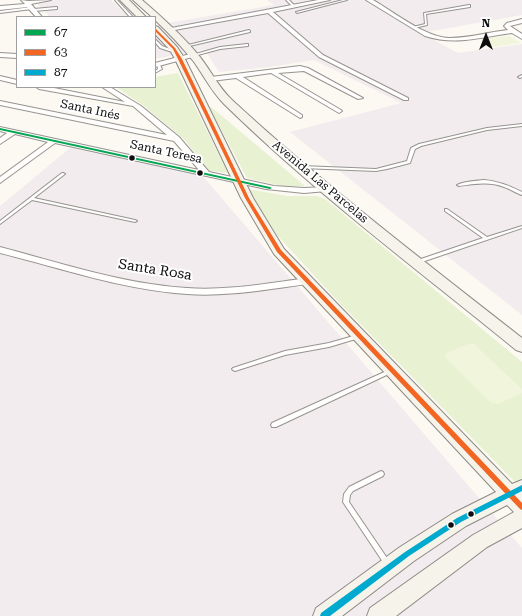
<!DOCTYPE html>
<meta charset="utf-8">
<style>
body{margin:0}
#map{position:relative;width:522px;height:616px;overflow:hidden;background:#fcf9f2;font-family:"Roboto Serif",serif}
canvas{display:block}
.legend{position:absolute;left:16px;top:16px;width:140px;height:72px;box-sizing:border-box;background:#fff;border:1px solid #9f9f9f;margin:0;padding:5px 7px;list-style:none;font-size:12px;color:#0e0e0e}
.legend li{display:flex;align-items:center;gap:8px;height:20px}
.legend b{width:20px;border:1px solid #9f9f9f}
.north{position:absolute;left:466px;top:16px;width:40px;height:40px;-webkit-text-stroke:3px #fff;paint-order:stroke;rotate:0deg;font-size:11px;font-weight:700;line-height:16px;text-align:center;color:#0e0e0e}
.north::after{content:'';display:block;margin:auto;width:14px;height:18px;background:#0e0e0e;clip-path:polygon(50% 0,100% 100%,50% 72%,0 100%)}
</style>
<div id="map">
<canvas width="522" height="616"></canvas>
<ul class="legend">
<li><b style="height:5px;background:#00a651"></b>67</li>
<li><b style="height:5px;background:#f26522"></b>63</li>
<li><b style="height:5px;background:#00a9ce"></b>87</li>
</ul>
<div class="north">N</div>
</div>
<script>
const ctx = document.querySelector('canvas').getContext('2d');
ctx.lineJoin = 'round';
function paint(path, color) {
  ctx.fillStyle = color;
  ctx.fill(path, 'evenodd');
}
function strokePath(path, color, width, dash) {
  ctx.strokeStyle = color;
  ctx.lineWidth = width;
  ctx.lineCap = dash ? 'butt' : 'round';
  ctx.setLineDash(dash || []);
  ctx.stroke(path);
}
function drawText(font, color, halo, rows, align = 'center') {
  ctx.font = font + ' "Roboto Serif",serif';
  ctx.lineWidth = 4;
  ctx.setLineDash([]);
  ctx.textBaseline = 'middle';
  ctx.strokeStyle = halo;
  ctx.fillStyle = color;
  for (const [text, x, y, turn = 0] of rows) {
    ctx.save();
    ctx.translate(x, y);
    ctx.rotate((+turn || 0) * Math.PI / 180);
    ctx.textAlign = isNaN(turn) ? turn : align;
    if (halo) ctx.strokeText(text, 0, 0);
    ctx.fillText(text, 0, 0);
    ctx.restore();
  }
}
const industrial = new Path2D(`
 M34,0H111L129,17H50Z
 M267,0H522V15L421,33L458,53L522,44V315L290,132L401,103L314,60L270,67L219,72L208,55L202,50L155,59V25L274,5Z
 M70,148L201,174L522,548V616H0V206Z`);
const green = new Path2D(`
 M178,73L228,173L209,171L184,139L144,106L116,87H155V77Z
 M208,105L216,111L305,186H282L247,178Z
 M248,189L287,196H317L325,199L522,362V479L516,483L330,293L277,235Z`);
const pitch = new Path2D(`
 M509,36L521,43L492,47L481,39Z
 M468,344H474L522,389V393L498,404L491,403L445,357L446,353Z`);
const lane = new Path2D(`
 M115,0H117L133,17H130Z
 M286,0H289L295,6L293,7Z
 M343,0H347L297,13L296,12Z
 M469,5H470V7L426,14L427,25L414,28L413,27L425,24L424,13Z
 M31,7L32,8V9L0,13V11Z
 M56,7H57V9L34,11L33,10L34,9Z
 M249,30L250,31V32L185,47L184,46Z
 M155,39L162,46L178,52L175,53L160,48L155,42Z
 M247,44H248V46L220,49L194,56L192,55L220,47Z
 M157,63H159L162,69L155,73V71L158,69Z
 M522,75V77L520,78L518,77Z
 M522,124V126L487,130L421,146L415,149L410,163L387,169L376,171L302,168L300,167L302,166L376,169L407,161L411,148L419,144L487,128Z
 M62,173H63L65,174L34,198L135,220L137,221L135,222L32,200L0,224V221Z
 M484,180C498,181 510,186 522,192V195C516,193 510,189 504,187C489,181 474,184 459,186L457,185C465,181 476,181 484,180Z
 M445,209H447L487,237L522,226V228L419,263H415V261L483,238L445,211Z
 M357,335L360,337L359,338L329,347L285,355L235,371L233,370L232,369L233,368L285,351L329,343Z
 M391,369L393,370L394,371L393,372L276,427H272L271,425L272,423Z
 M381,471L383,472L384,474L383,476L353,491L350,495L349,502L389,561L390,563L389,565L387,566L385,565L343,502L344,494L349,487Z`);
const street = new Path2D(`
 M21,0L28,1L51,0L31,4L42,17H36L27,7L0,10V6L25,4Z
 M318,0H330L273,12L323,55L408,98V100H404L319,57L268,13L169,31L166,29Z
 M366,0H373C394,12 426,38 450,38C470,38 489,32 508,30L504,26L507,23L522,19V23L510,26L522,34V39L512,33C482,37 455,46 425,36Z
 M0,53L17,54V58L0,57Z
 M194,53L197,55L196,56L155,67V63Z
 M300,66L308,68L363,98L358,99L304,71L278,73L341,110L342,111L339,113L271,73L243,77L302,115V117L300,118L236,78L211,81L208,79L211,77Z
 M0,76L17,80V84L0,80Z
 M36,87H49L125,102L102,87H110L141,106L179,137L209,172L274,186L304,188L327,187L331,189L327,191L304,193L266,189L55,143L0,183V177L48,142L15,134L0,144V138L7,133L0,131V127L199,170L174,141L0,105V101L167,135L133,106L39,89Z
 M0,247C61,263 123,284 187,288C227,291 268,283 308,278L313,281L308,284C268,289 227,297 187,294C123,290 61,268 0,253Z`);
const secondary = new Path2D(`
 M120,0H129L146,17H137Z
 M133,0H142C163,18 183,36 200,57C211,71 219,88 232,100C324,185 424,261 522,338V352L516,350C418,270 315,193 224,104C212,92 204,76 194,62C182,47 169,33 155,20V17H152Z
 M155,26L158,27L177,47L185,59L253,198L284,249L512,484L522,480V528L487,547L396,616H367L370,608L473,535L514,512L507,505L466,526L414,561L342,616H313L316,608L400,547L452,514L496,492L274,254L241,198L175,59L170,50L155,34Z`);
const bus1 = new Path2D(`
 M0,128L270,187L272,188L270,189L0,130Z`);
const bus2 = new Path2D(`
 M155,28L175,48L182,59L249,198L281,250L522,503V510L520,509L277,252L245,198L178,59L173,49L155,31Z`);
const bus3 = new Path2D(`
 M522,485V491L461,522L409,556L330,616H320L321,613L405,552L457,518Z`);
const markers = [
 [132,158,3.5,"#0e0e0e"],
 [200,173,3.5,"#0e0e0e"],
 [471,514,3.5,"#0e0e0e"],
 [451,525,3.5,"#0e0e0e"]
];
const farStreetnames = [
 ["Santa Inés",90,110,12],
 ["Santa Teresa",166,152,12],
 ["Avenida Las Parcelas",320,182,40]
];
const streetNames = [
 ["Santa Rosa",155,270,9]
];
paint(industrial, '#f3ecef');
paint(green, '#e8f1d1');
paint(pitch, '#f1f5db');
strokePath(lane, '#959491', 2);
strokePath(street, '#959491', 2);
strokePath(secondary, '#8c8a87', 2);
paint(lane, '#fffefd');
paint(street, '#fffefd');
paint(secondary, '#f5f3ea');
paint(bus1, '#00a651');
paint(bus2, '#f26522');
paint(bus3, '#00a9ce');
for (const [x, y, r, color] of markers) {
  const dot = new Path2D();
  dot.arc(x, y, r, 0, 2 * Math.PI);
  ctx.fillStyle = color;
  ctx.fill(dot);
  strokePath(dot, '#fff', 1.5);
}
drawText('12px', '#0e0e0e', '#fff', farStreetnames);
drawText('14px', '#0e0e0e', '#fff', streetNames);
</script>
